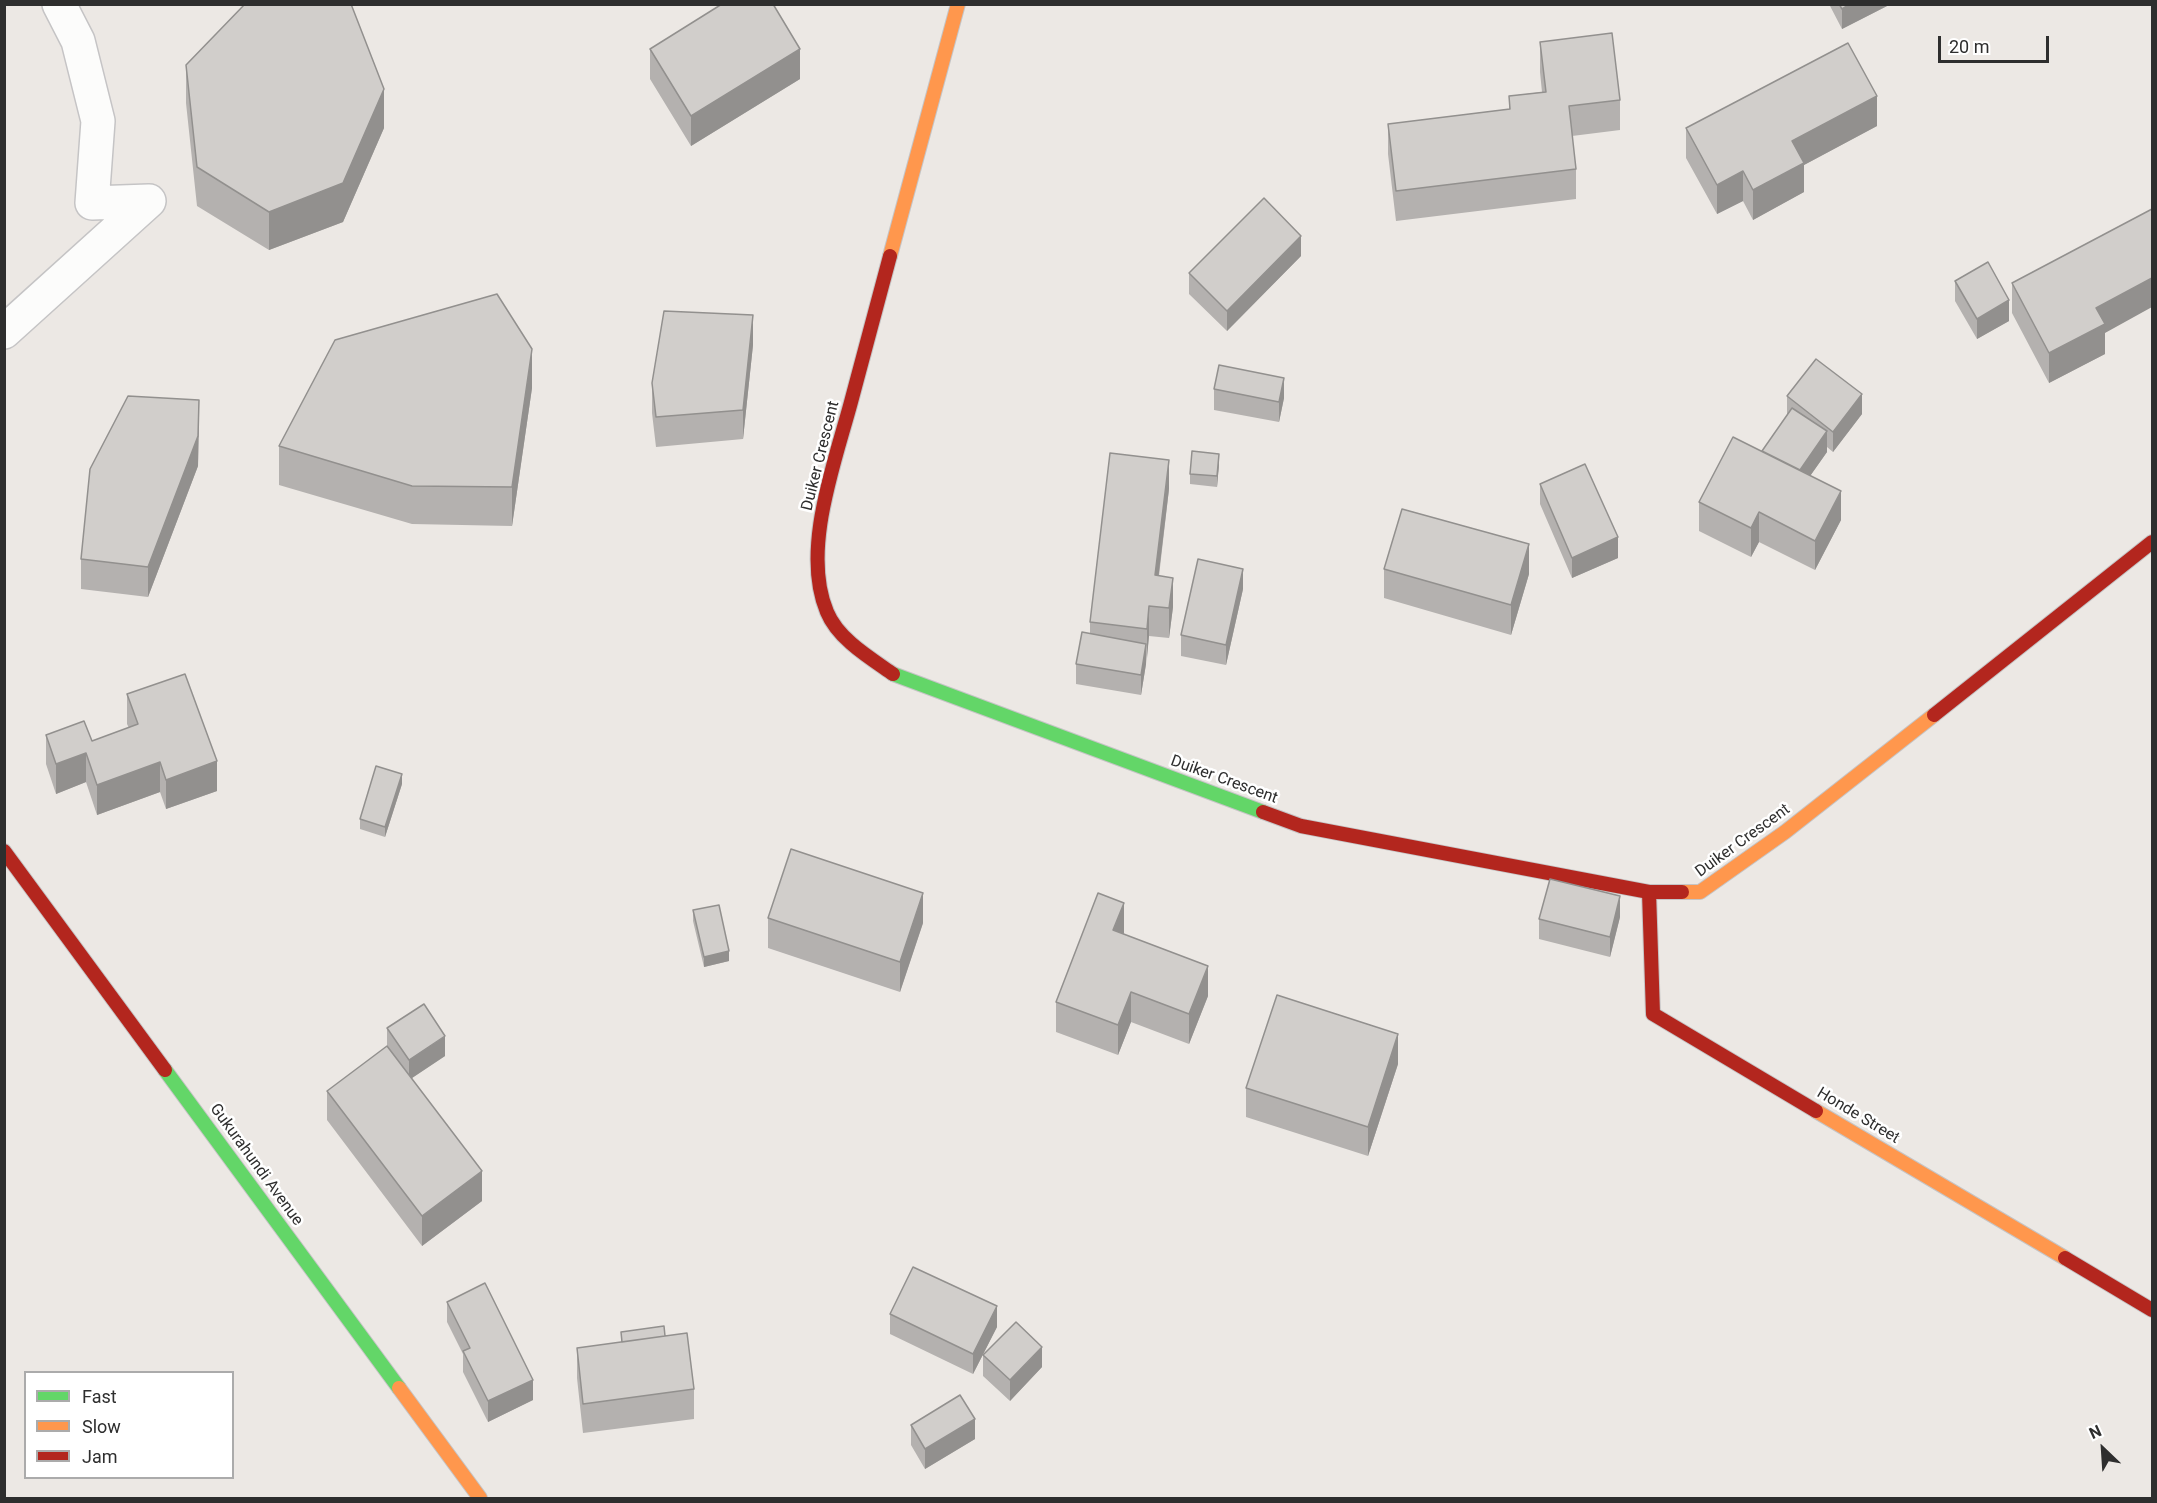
<!DOCTYPE html>
<style>
body{margin:0}
#map{position:relative;width:2157px;height:1503px;overflow:hidden;background:#ece8e4;font-family:Roboto,sans-serif}
canvas{display:block}
.frame{position:absolute;inset:0;border:6px solid #2e2e2e;pointer-events:none}
.legend{position:absolute;left:24px;top:1371px;width:210px;height:108px;box-sizing:border-box;background:#fff;border:2px solid #ababab;margin:0;padding:8px 10px;list-style:none;font-size:18px;color:#2e2e2e}
.legend li{display:flex;align-items:center;gap:12px;height:30px}
.legend b{width:30px;border:2px solid #ababab}
.north{position:absolute;left:2073px;top:1419px;width:60px;height:60px;-webkit-text-stroke:4px #fff;paint-order:stroke;rotate:335deg;font-size:16px;font-weight:700;line-height:24px;text-align:center;color:#2e2e2e}
.north::after{content:'';display:block;margin:auto;width:21px;height:27px;background:#2e2e2e;clip-path:polygon(50% 0,100% 100%,50% 72%,0 100%)}
.scale{position:absolute;left:1938px;top:36px;width:111px;height:27px;box-sizing:border-box;border:3px solid #2e2e2e;border-top:0;padding-left:8px;font-size:18px;line-height:21px;white-space:nowrap;color:#2e2e2e;-webkit-text-stroke:4px #fff;paint-order:stroke}
</style>
<div id="map">
<canvas width="2157" height="1503"></canvas>
<div class="frame"></div>
<ul class="legend">
<li><b style="height:8px;background:#63d668"></b>Fast</li>
<li><b style="height:8px;background:#ff974d"></b>Slow</li>
<li><b style="height:8px;background:#b3261e"></b>Jam</li>
</ul>
<div class="north">N</div>
<div class="scale">20 m</div>
</div>
<script>
const ctx = document.querySelector('canvas').getContext('2d');
ctx.lineJoin = 'round';
function strokePath(path, color, width, dash) {
  ctx.strokeStyle = color;
  ctx.lineWidth = width;
  ctx.lineCap = dash ? 'butt' : 'round';
  ctx.setLineDash(dash || []);
  ctx.stroke(path);
}
function paint(path, color) {
  ctx.fillStyle = color;
  ctx.fill(path, 'evenodd');
}
function drawText(font, color, halo, rows, align = 'center') {
  ctx.font = font + ' Roboto,sans-serif';
  ctx.lineWidth = 5;
  ctx.setLineDash([]);
  ctx.textBaseline = 'middle';
  ctx.strokeStyle = halo;
  ctx.fillStyle = color;
  for (const [text, x, y, turn = 0] of rows) {
    ctx.save();
    ctx.translate(x, y);
    ctx.rotate((+turn || 0) * Math.PI / 180);
    ctx.textAlign = isNaN(turn) ? turn : align;
    if (halo) ctx.strokeText(text, 0, 0);
    ctx.fillText(text, 0, 0);
    ctx.restore();
  }
}
const street = new Path2D(`
 M4,332L149,201L92,203L98,121L78,41L59,4`);
const fast = new Path2D(`
 M893,674L1263,812
 M165,1070L399,1388`);
const slow = new Path2D(`
 M890,256L958,4
 M1682,892H1700L1785,832L1934,715
 M1816,1111L2065,1258
 M399,1388L480,1498`);
const jam = new Path2D(`
 M890,256C877,304 864,353 851,402C835,462 801,551 827,612C838,639 870,658 893,674
 M1934,715L2152,542
 M1263,812L1301,826L1649,892H1682
 M4,851L165,1070
 M1649,892L1653,1014L1816,1111
 M2065,1258L2152,1310`);
const wall = new Path2D(`
 M1829,4H1889V5L1842,29Z
 M1540,42L1620,100V130L1572,136L1576,169V199L1396,221L1388,154V124L1509,109V96L1542,92L1540,72Z
 M650,49L800,79L691,146L650,79Z
 M186,65L384,128L343,222L269,250L197,206L186,103Z
 M1877,126L1804,165V192L1753,220L1743,201L1717,214L1686,158V128Z
 M1301,256L1227,331L1189,294V273Z
 M1955,281L2009,321L1977,339L1955,301Z
 M2012,283L2105,333V354L2049,383L2012,313Z
 M753,345L743,439L656,447L652,413V383Z
 M532,388L512,526L412,524L279,485V446Z
 M1214,389L1284,398L1279,422L1214,410Z
 M1787,396L1862,414L1833,452L1827,447V452L1810,476L1841,520L1815,570L1759,542L1751,557L1699,531V502L1762,451L1787,416Z
 M199,429L198,466L148,597L81,589V559Z
 M1219,464L1217,487L1190,484V474Z
 M1540,484L1618,558L1572,578L1540,504Z
 M1169,489L1159,576L1173,607L1169,638L1149,636L1146,664L1141,695L1076,684V664L1090,634V622Z
 M1384,569L1529,574L1511,635L1384,598Z
 M1243,589L1226,665L1181,656V635Z
 M127,694L217,791L166,809L160,792L97,815L86,782L56,794L46,764V735L92,741L129,728L127,724Z
 M402,784L385,837L360,829V819Z
 M693,910L729,961L704,967L693,921Z
 M1620,917L1610,957L1539,939V919Z
 M768,918L923,923L900,992L768,948Z
 M1124,933L1123,934L1208,996L1189,1044L1131,1022L1118,1055L1056,1032V1002Z
 M387,1028L445,1056L412,1078L482,1201L422,1246L327,1120V1091L387,1046Z
 M1398,1064L1368,1156L1246,1117V1088Z
 M447,1302L533,1400L488,1422L463,1372V1354L447,1322Z
 M890,1314L997,1327L973,1374L890,1334Z
 M621,1332L665,1336L694,1389V1419L583,1433L577,1378V1348L621,1342Z
 M983,1355L1042,1367L1010,1401L983,1376Z
 M911,1425L975,1439L925,1469L911,1445Z`);
const shadedWall = new Path2D(`
 M1850,4H1889V5L1842,29V9Z
 M800,49V79L691,146V116Z
 M384,89V128L343,222L269,250V212Z
 M1877,96V126L1804,165V192L1753,220V190L1792,141Z
 M1743,171V201L1717,214V185Z
 M1301,236V256L1227,331V311Z
 M2152,278V307L2105,333V354L2049,383V353L2096,308Z
 M2009,300V321L1977,339V319Z
 M753,315V345L743,439V410Z
 M532,349V388L512,526V487Z
 M1284,378V398L1279,422V402Z
 M1862,394V414L1833,452V432Z
 M199,400L198,466L148,597V567Z
 M1827,431V452L1796,496V476Z
 M1219,454V464L1217,487V476Z
 M1169,460V489L1155,605V575Z
 M1841,491V520L1815,570V541Z
 M1759,512V542L1751,557V528Z
 M1618,537V558L1572,578V558Z
 M1529,544V574L1511,635V605Z
 M1243,569V589L1226,665V645Z
 M1173,578V607L1169,638V608Z
 M1149,606V636L1147,658V629Z
 M1146,644V664L1141,695V675Z
 M86,753V782L56,794V764Z
 M217,761V791L166,809V780Z
 M160,762V792L97,815V785Z
 M402,774V784L385,837V827Z
 M923,893V923L900,992V962Z
 M1620,896V917L1610,957V937Z
 M1124,903V933L1113,960V930Z
 M729,951V961L704,967V957Z
 M1208,966V996L1189,1044V1014Z
 M1131,992V1022L1118,1055V1025Z
 M1398,1034V1064L1368,1156V1127Z
 M445,1036V1056L409,1080V1060Z
 M482,1171V1201L422,1246V1216Z
 M997,1306V1327L973,1374V1354Z
 M1042,1347V1367L1010,1401V1380Z
 M533,1380V1400L488,1422V1401Z
 M975,1419V1439L925,1469V1449Z`);
const building = new Path2D(`
 M245,4H351L384,89L343,183L269,212L197,167L186,65Z
 M722,4H773L800,49L691,116L650,49Z
 M1839,4H1850L1842,9Z
 M1612,33L1620,100L1569,106L1576,169L1396,191L1388,124L1510,109L1509,96L1546,92L1540,42Z
 M1848,43L1877,96L1792,141L1804,163L1753,190L1743,171L1717,185L1686,128Z
 M1264,198L1301,236L1227,311L1189,273Z
 M2152,209V278L2096,308L2105,324L2049,353L2012,283Z
 M1988,262L2009,300L1977,319L1955,281Z
 M497,294L532,349L512,487L412,486L279,446L335,340Z
 M664,311L753,315L743,410L656,417L652,383Z
 M1816,359L1862,394L1833,432L1787,396Z
 M1219,365L1284,378L1279,402L1214,389Z
 M128,396L199,400L198,436L148,567L81,559L90,469Z
 M1792,408L1827,431L1800,470L1762,451Z
 M1733,437L1841,491L1815,541L1759,512L1751,528L1699,502Z
 M1192,451L1219,454L1217,476L1190,474Z
 M1110,453L1169,460L1155,575L1173,578L1169,608L1149,606L1147,629L1090,622Z
 M1585,464L1618,537L1572,558L1540,484Z
 M1402,509L1529,544L1511,605L1384,569Z
 M1198,559L1243,569L1226,645L1181,635Z
 M1082,632L1146,644L1141,675L1076,664Z
 M185,674L217,761L166,780L160,762L97,785L86,753L56,764L46,735L84,721L92,741L138,724L127,694Z
 M376,766L402,774L385,827L360,819Z
 M791,849L923,893L900,962L768,918Z
 M1550,879L1620,896L1610,937L1539,919Z
 M1098,893L1124,903L1113,930L1208,966L1189,1014L1131,992L1118,1025L1056,1002Z
 M719,905L729,951L704,957L693,910Z
 M1277,995L1398,1034L1368,1127L1246,1088Z
 M424,1004L445,1036L409,1060L387,1028Z
 M387,1046L482,1171L422,1216L327,1091Z
 M913,1267L997,1306L973,1354L890,1314Z
 M485,1283L533,1380L488,1401L463,1351L470,1348L447,1302Z
 M1016,1322L1042,1347L1010,1380L983,1355Z
 M664,1326L665,1336L622,1342L621,1332Z
 M687,1333L694,1389L583,1404L577,1348Z
 M960,1395L975,1419L925,1449L911,1425Z`);
const streetNames = [
 ["Duiker Crescent",821,456,-76],
 ["Duiker Crescent",1224,780,20],
 ["Duiker Crescent",1743,841,-36],
 ["Honde Street",1858,1116,31],
 ["Gukurahundi Avenue",256,1165,54]
];
strokePath(street, '#c5c4c5', 36);
strokePath(fast, '#c5c4c5', 16);
strokePath(slow, '#c5c4c5', 16);
strokePath(jam, '#c5c4c5', 16);
strokePath(street, '#fcfcfb', 33);
strokePath(fast, '#63d668', 14);
strokePath(slow, '#ff974d', 14);
strokePath(jam, '#b3261e', 14);
paint(wall, '#b4b1af');
paint(shadedWall, '#92908e');
paint(building, '#d1cecb');
strokePath(building, '#92908e', 1.5);
drawText('16px', '#2e2e2e', '#fff', streetNames);
</script>
